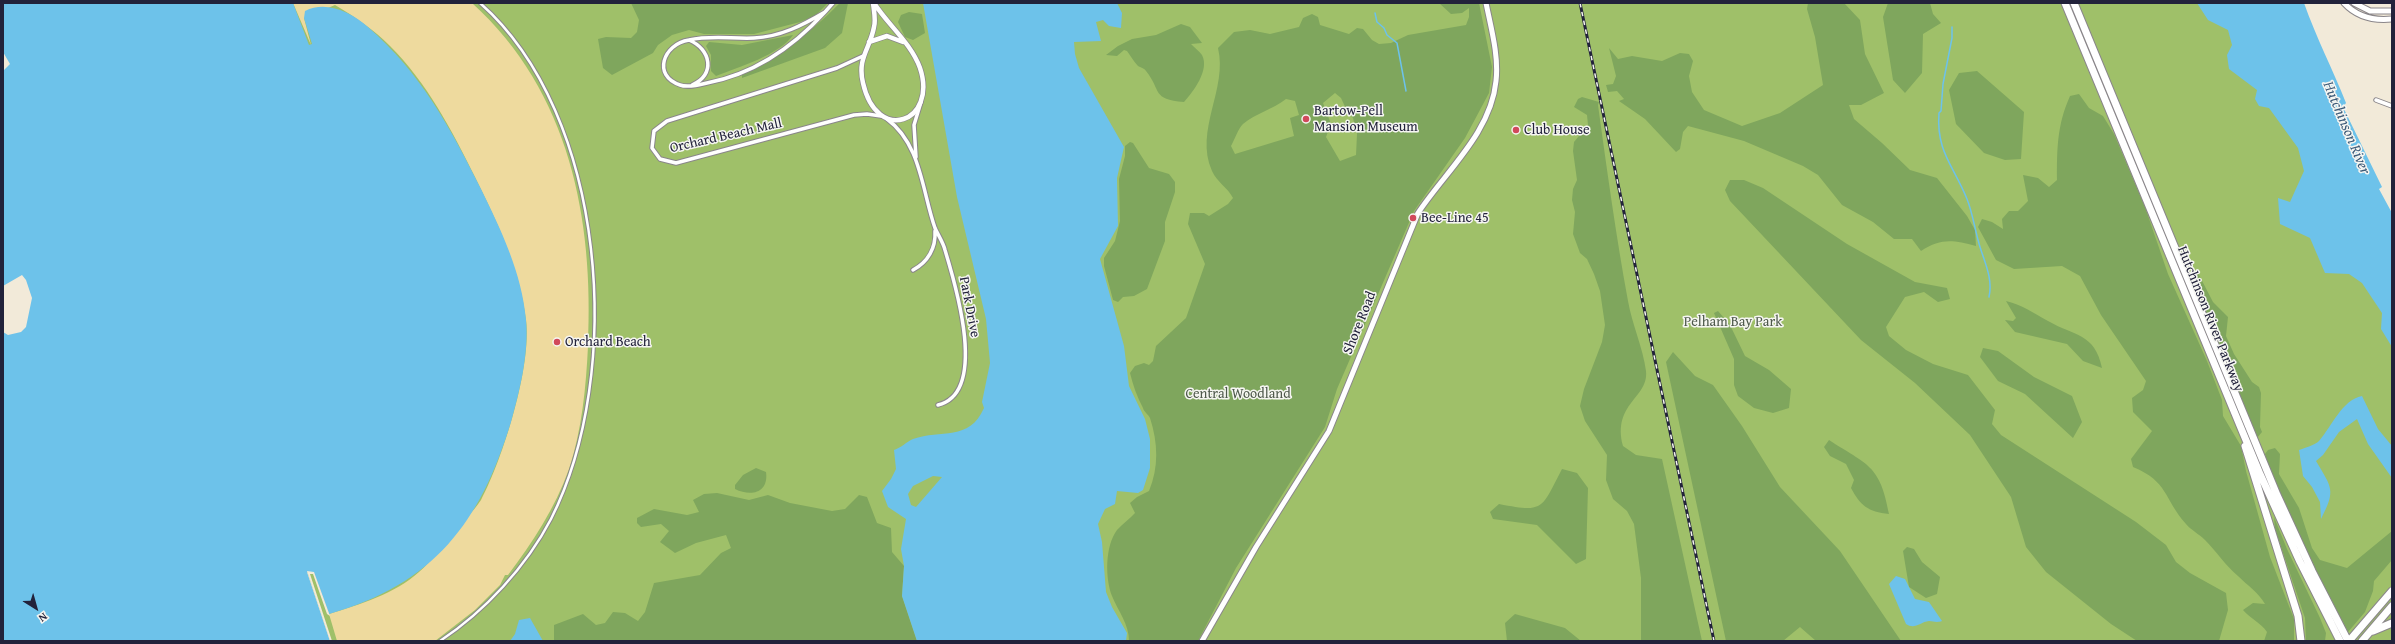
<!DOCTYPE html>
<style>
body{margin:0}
#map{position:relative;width:2395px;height:644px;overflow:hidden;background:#f2ead9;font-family:"Gentium Book Plus",serif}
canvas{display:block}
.frame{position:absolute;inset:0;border:4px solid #22223b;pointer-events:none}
.north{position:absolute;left:16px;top:588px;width:40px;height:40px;-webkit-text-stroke:3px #f6f6f2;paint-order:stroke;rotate:143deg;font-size:11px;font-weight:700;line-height:16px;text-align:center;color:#22223b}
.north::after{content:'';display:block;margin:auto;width:14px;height:18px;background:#22223b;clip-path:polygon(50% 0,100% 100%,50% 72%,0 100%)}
</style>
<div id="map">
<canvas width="2395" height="644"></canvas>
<div class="frame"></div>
<div class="north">N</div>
</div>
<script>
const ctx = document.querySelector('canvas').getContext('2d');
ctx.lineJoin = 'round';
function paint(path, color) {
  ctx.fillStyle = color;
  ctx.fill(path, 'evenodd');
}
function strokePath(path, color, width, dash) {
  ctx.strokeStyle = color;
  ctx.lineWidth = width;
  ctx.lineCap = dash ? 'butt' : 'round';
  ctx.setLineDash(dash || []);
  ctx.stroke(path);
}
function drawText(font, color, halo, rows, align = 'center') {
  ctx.font = font + ' "Gentium Book Plus",serif';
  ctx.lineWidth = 3;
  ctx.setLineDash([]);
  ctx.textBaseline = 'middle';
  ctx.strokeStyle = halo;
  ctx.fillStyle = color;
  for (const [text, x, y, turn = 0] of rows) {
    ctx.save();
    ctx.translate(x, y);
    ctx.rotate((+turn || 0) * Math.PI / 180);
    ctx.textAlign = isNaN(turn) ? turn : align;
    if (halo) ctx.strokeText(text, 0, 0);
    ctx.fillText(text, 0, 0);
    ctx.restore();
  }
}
const green = new Path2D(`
 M293,3H949L997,330L992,641H330L307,571Z
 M1023,3H2236L2392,300V641H1104Z`);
const forest = new Path2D(`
 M631,3H828L815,16L800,22L754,34H704L689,30L672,35L658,45L653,53L612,75L603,68L598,39L606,37L631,38L637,32L639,20Z
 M840,3H848L842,33L825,48L742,78V75C781,53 808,35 840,3Z
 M1439,3H1479L1492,67L1489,93L1465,138L1414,211L1337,389L1325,427L1236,568L1198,641H1129C1129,624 1118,611 1112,596C1105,578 1105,546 1117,530C1122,524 1130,519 1135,513L1130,503L1137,497L1149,491C1159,467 1158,443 1150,418C1148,414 1144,412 1143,408C1137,397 1133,385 1130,373L1135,366L1144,363L1149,365L1153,361L1156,346L1186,318L1205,264L1188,224L1190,213H1204L1209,216L1228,204L1233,198C1228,188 1217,182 1212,171C1194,130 1228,89 1218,48L1234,32L1250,30L1270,34L1299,27L1303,18L1312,14L1318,17L1320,25L1349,34L1357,28L1363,29L1372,40L1379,44L1391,43L1408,35L1466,25L1469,17V8L1462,13L1451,14ZM1335,93L1341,98L1347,111L1353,118L1357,134L1356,155L1340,161L1326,137L1331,124L1323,103ZM1286,99L1295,101L1299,115L1290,118L1294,136L1235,154L1231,146C1235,139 1238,129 1243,124C1256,113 1272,110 1286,99Z
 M1808,3H1844L1860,20L1865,54L1884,93L1861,105H1849L1854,119L1882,143L1910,170L1937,178L1967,216L1975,230L1976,246C1953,240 1941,238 1921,251L1912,239H1894L1873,222L1842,205L1818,175L1803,166L1744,141L1688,126L1683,132L1680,149L1676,152L1645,119L1619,101L1624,99L1617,91L1608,92L1606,85L1613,84L1616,76L1609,48L1618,59L1632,56L1662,61L1680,53L1689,54L1693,61L1689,76L1692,92L1704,110L1742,126L1780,113L1823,85L1815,37L1807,9Z
 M1888,3H1930L1933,14L1941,23L1923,34L1922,73L1905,93L1893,80L1883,17Z
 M909,12L922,14L925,33L913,40L905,37L898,22L901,15Z
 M1181,24L1190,27L1202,43L1191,44C1194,47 1199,51 1202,55C1210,70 1193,92 1184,102C1151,99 1162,91 1146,71C1144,68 1142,68 1138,66C1134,62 1130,55 1127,51L1124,50L1117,56L1106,55L1118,46L1132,39L1156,35Z
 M793,35C779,55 739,67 716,76L711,71V55L706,46L709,42L742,45Z
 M1977,71L2024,112L2021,159L2005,160L1984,153L1956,124L1949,90L1959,73Z
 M2079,94L2089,108L2103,116L2114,134L2145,207L2168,274L2207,361L2222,400L2223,416L2241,446L2246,471L2270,557L2294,619V641H2264L2267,632C2261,623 2251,619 2243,610L2253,603L2265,604C2258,592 2248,586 2238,576C2225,565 2216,551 2205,540C2199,534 2191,530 2186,524C2163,498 2169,482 2133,467L2131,459L2152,431L2133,412L2132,398L2143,390L2146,381L2101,315L2080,276L2062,266L2014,269L1996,260L1978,227L1982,219L1992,222L2003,229L2002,219L2009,211H2018L2028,201L2023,175L2038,178L2049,187L2057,180C2057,149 2057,125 2070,96Z
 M1582,97L1599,102L1598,105C1607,170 1616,236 1628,301C1632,324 1643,348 1646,371C1649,398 1612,403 1623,446L1636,455L1662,459L1702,641H1641V578L1634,524L1627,511L1613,499L1606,480L1607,455L1585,421L1580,406L1584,389L1602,342L1605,325L1600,291L1594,274L1587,259L1580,253L1573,234L1575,212L1572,200L1573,189L1577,180L1573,151L1574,142L1588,125L1587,115L1574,107L1578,99Z
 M1130,142L1133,143L1149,168L1169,174L1175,182V192L1165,222V241L1147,289L1134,296L1123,297L1118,302L1113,300L1104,266V258L1115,241L1120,221L1119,179L1125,156V146Z
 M1730,180H1744L1763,188L1847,244L1915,282L1947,288L1950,299L1938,302L1924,292L1905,297L1886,327L1889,336L1906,350L1933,364L1968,375L1995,410L1992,424L2001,435L2136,522L2166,545L2176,562L2190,573L2226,593L2228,610L2219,641H2137L2111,624L2046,572L2026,547L2011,497L1970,435L1915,383L1861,340L1730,201L1725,190Z
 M2192,272L2198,273L2213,302L2228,317L2226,336L2234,354L2252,382L2259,387L2261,393L2260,427L2262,432L2257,438L2211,327Z
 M2006,301C2023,305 2033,313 2048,321C2074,336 2095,333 2102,368L2083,361L2067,344L2015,332L2005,320L2013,321L2016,318Z
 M1718,311L1730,325L1745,356L1769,370L1791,389L1789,408L1773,413L1754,408L1738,396L1734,385V359L1714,313Z
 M1983,348L1998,351L2034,377L2072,396L2082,422L2073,438L2025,394L1998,381L1980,357Z
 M1673,352L1695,376L1713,385L1742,426L1780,487L1840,551L1901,641H1816L1800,627L1783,641H1726L1666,362Z
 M1829,440C1867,465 1880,464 1889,514C1868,512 1860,505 1851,488L1854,480L1846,464L1830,456L1824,447Z
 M2275,448L2280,454L2279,474L2299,508L2312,548L2320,560L2347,568L2392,531V560L2374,581L2373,591L2365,612L2348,632L2312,563L2268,465L2265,454L2268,450Z
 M756,468L766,472C769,493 751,497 735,489V485L743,475Z
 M1562,469L1577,473L1588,488L1586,559L1576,564L1537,525L1493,519L1490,512L1499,504C1545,513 1541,509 1562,469Z
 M717,493L749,500L768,495L790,503L832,511L845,509L859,495L867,497L877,523L891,528L892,552L904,566L902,596L917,641H554V625L583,614L596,625L605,623L613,612L625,613L638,621L645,612L654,583L700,575L721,553L731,548L726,535L696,543L675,553L660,542L669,531L661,524L641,527L637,523V518L654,509L687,515L699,512L693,500L704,494Z
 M2274,517L2287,549L2320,618L2326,633L2325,641H2306L2305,618L2275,529Z
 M1907,547L1914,549L1922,562L1940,577L1937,594L1926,598L1909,587L1903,551Z
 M1515,614L1565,628L1581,641H1507L1505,623Z`);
const sand = new Path2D(`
 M293,3H472C570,92 594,219 588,346C586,387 582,430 569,469C555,508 533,542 508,575H505L500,585L475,610L435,641H337L329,614C359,605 396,593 419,572C432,561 442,545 454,532C462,522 474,511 481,500C503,459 532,365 526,320C520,269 497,222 475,177C452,130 427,83 390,46C373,29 355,17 335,5L304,18L311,45Z`);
const water = new Path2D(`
 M3,3H293L309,45L312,44L304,18L305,11C326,0 351,12 368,27C421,73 450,127 481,189C501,230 522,273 526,320C529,353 520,390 511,422C480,523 434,584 329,614L314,573L307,572L330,641H3V332L8,335L21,332L26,327L32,298L26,280L22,275L3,286V71L10,64L3,52Z
 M923,3H1117L1122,13L1121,28L1109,26L1103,20L1096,22L1101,41L1074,42L1075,54L1079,68L1124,147L1117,178L1118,226L1100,259L1124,346L1129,386L1145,419L1150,439V468L1143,490L1138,493L1117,491L1115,504L1105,509L1098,524L1102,542L1106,592L1112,607L1127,633L1126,641H917L902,596L904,566L901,549L906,519L888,507L882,491L891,479L896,469L894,450C901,448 906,442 913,439C941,429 969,442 984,408L982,402L990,363L986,319L957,197ZM933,476L942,477L916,507L911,505L908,494L913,486Z
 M2197,3H2304C2316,37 2333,70 2346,103L2343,107L2382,187L2379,189L2392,213V347L2381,329L2382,313L2362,283L2349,274L2325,273L2310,238L2280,224L2278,198L2290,202L2304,171L2298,148L2269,108L2259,106L2255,99L2257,90L2229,69L2227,55L2232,45L2228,30L2208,20Z
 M2362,396L2378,429L2392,446V478L2368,444L2357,419L2339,432L2323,455L2316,461C2332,488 2336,490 2321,519L2320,502L2312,487L2303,476L2299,450C2305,448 2315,445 2319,441C2332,426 2342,400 2362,396Z
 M1896,576L1905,579L1915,599L1929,602L1942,621C1936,623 1934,621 1929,621C1920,622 1915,630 1906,624L1889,584Z
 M530,618L543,641H510L515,634L519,620Z`);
const pier = new Path2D(`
 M307,571L314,572L330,616L327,614L313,574H310L332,641H330Z`);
const stream = new Path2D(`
 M1375,13L1377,22L1384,28L1387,35L1397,43L1406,91
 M1952,27V38L1943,84L1941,111L1939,113C1936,152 1954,166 1967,199C1973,214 1975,231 1980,247C1985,263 1993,279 1989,297`);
const pedestrian = new Path2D(`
 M440,641C485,611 526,567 551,519C625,373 607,115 480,3`);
const minor = new Path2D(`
 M825,12L833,3
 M689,40C711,35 732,39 754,38C780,37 803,25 825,12C794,46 754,74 707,83C699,85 688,88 680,85C652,76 663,44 689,40C711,49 716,75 692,85
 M863,56L837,68L667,121L654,131L652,148L660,159L676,163L854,115L867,114L881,116
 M2376,100L2392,106
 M887,119C921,144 922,191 935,228C938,235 943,242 945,250C955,283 989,393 938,405
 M916,157L914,125L921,102
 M913,270C928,262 936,248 935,231`);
const tertiary = new Path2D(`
 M873,3C874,11 876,20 874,27C870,49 857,58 863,83C877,145 938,122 920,68C911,43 888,25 874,3
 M869,42L887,36L903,42`);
const secondary = new Path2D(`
 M2344,3C2357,17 2373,21 2392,19
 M2354,3L2370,11H2392
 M1202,641L1256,547L1329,431L1418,213C1445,172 1491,133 1496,81C1499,56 1491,28 1486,3`);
const motorway = new Path2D(`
 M2065,3L2260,474L2300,562L2340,641
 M2074,3L2277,495L2312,571L2348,641
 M2245,446L2298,616L2301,641
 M2373,631L2392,623
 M2349,641L2392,591
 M2362,641L2392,606`);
const rail = new Path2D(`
 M1580,3L1714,641`);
const markers = [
 [1306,119,4,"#d1495b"],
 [1516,130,4,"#d1495b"],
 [1413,218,4,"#d1495b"],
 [557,342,4,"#d1495b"]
];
const poiNames = [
 ["Bartow-Pell",1314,111],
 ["Mansion Museum",1314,127],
 ["Club House",1524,130],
 ["Bee-Line 45",1421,218],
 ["Orchard Beach",565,342]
];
const streetNames = [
 ["Orchard Beach Mall",726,136,-13],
 ["Park Drive",969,307,79],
 ["Hutchinson River Parkway",2210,319,68],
 ["Shore Road",1360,323,-68]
];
const parkNames = [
 ["Pelham Bay Park",1733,322],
 ["Central Woodland",1238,394]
];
const waterNames = [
 ["Hutchinson River",2346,128,67]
];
paint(green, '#9fc069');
paint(forest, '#7fa65d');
paint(sand, '#eeda9e');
paint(water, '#6dc2ea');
paint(pier, '#f2ead9');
strokePath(stream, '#6dc2ea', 1.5);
strokePath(pedestrian, '#8a868a', 4.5);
strokePath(minor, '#8a868a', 5.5);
strokePath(tertiary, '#8a868a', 6);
strokePath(secondary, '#8a868a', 7);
strokePath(motorway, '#8a868a', 9);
strokePath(pedestrian, '#fff', 2.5);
strokePath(minor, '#fff', 3.5);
strokePath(tertiary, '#fff', 4.5);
strokePath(secondary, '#fff', 5);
strokePath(motorway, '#fff', 7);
strokePath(rail, '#22223b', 3);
strokePath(rail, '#f6f6f2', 1.5, [4.5]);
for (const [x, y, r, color] of markers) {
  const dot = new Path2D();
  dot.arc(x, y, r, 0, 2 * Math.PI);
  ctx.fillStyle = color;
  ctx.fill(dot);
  strokePath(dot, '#f6f6f2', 1.5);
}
drawText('14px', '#22223b', '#f6f6f2', poiNames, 'left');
drawText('14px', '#22223b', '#f6f6f2', streetNames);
drawText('14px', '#4e594b', '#f6f6f2', parkNames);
drawText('italic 15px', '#3c5a78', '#f6f6f2', waterNames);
</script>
